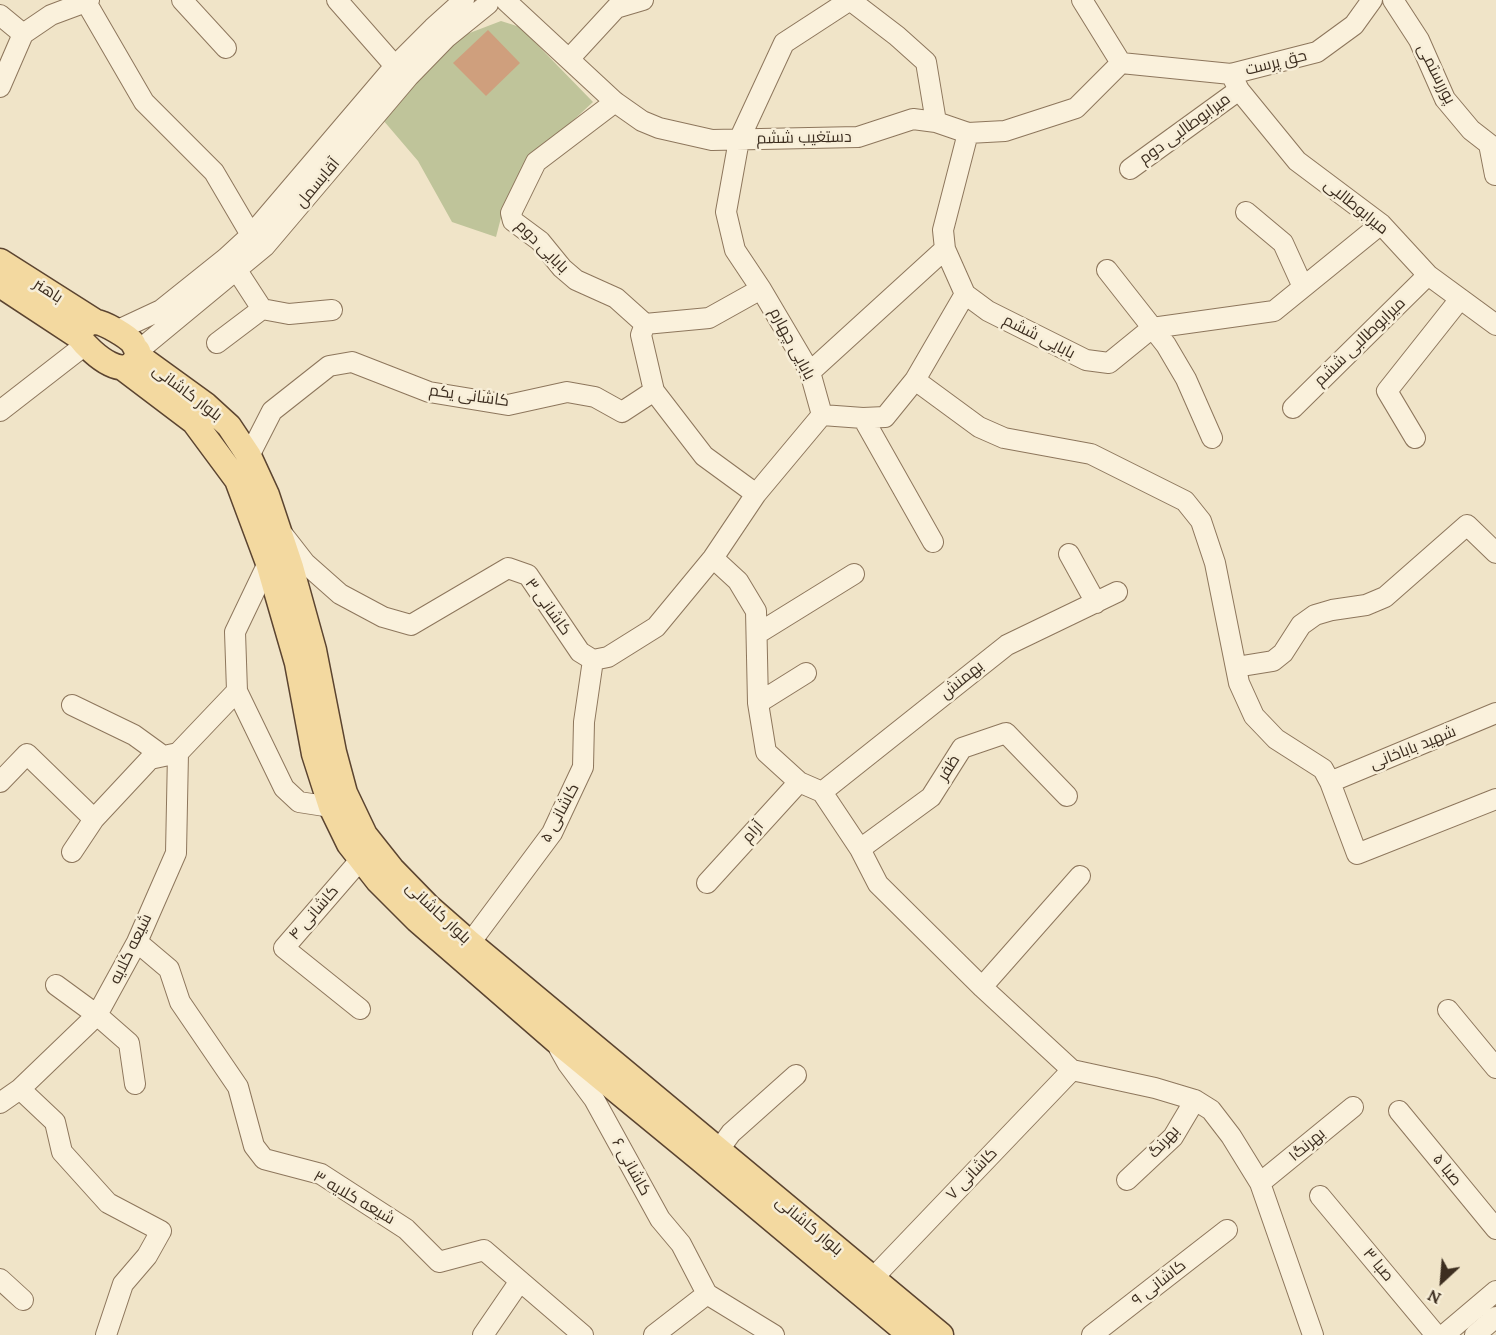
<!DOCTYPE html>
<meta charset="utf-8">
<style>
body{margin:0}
#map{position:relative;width:1496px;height:1335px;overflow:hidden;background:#f0e4c8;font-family:Lora,serif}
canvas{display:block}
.north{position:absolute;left:1412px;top:1251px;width:60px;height:60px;-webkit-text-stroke:4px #f7eed8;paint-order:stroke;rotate:206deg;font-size:16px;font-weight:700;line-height:24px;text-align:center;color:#3d2e20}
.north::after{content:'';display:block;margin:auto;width:21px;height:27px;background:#3d2e20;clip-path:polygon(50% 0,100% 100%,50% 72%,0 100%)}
</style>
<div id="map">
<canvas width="1496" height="1335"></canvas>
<div class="north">N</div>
</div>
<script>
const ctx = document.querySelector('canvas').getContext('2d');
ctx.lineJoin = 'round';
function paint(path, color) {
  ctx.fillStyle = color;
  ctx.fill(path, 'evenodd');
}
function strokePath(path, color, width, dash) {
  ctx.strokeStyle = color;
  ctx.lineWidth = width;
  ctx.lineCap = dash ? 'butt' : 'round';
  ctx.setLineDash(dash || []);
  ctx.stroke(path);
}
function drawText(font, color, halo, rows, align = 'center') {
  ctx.font = font + ' Lora,Cairo,serif';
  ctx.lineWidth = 5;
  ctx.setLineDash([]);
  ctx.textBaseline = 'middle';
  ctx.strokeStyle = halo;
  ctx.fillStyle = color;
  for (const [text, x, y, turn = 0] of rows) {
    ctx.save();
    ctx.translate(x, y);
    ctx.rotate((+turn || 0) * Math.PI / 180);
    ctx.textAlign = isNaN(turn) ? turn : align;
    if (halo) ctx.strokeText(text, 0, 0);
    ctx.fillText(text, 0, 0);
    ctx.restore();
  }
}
const cemetery = new Path2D(`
 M501,21L520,27L593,102L537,154L504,206L496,237L452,222L418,161L383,120L421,68L467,34Z`);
const building = new Path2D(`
 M488,30L520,63L486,96L453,63Z`);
const minor = new Path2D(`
 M182,0L226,48
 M337,0L395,66
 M850,0L897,36L926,62L936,122
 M1082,0L1121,63
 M1393,0L1419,40L1445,99L1471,130L1489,144L1495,175
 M506,1L615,102L642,121L659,128L712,140L858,137L913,119L936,122L968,133L1005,131L1076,108L1121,63L1231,74L1317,52L1354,25L1372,0
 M86,2L144,102L214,172L251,235
 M0,15L23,34
 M569,59L616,8L643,0
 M1231,74L1239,90L1297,161L1381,224L1428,275L1496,325
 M0,87L23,34L51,15L86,2L89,0
 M615,102L536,162L511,213L513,221L540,241L562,268L576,280L616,298L645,324
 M968,133L943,230L945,249L965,294L988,311L1086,360L1109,363L1152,328L1274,311L1381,224
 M1130,169L1239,90
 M1246,212L1283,243L1303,287
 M236,269L262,309L289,314L332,310
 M1107,270L1166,345L1186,379L1212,438
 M645,324L641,335L654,391L704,456L756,494
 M645,324L709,318L761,289
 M116,331L161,310L226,258L251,235L395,66L433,28L464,0
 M217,343L262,309
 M138,351L265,246L409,76L446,38L488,4
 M810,372L945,249
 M915,380L979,427L1004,438L1091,454L1185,501L1201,521L1215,563L1239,683L1254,716L1276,739L1323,769L1330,782L1357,854L1496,799
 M1293,408L1428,275
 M0,411L85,345
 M822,415L863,418L885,417L915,380L965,294
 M863,418L933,542
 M1415,438L1387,391L1460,299
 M249,456L272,411L329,366L352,362L429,392L508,405L567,392L595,397L622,412L654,391
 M284,536L305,563L340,594L383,617L411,625L508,568L528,575L580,652L593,660L608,657L656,627L713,558L756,494L822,415L810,372L761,289L735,250L726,212L739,140L784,43L850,0
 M1069,554L1096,603
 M713,558L738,581L756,611L758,703L766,752L799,782L822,792L860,849L878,884L982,987L1072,1070L1155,1088L1195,1100L1211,1110L1231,1136L1260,1183L1313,1335
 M268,563L235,632L237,691L284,788L299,802L331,807
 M757,634L854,574
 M1236,667L1273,661L1283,653L1301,625L1315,615L1332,610L1366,605L1385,597L1467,525L1496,553
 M758,703L806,673
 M72,705L134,735L163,756
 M178,753L237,691
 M0,782L27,754L94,819L150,759L178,753
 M1330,782L1496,713
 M822,792L1007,645L1117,592
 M860,849L931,797L962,748L1006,733L1067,796
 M72,852L94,819
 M707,883L799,782
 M137,942L169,969L180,1002L238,1087L254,1146L264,1159L321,1174L406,1229L439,1262L484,1250L583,1335
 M470,943L552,833L583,767L584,722L593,660
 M56,985L97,1015L129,1043L135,1084
 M982,987L1080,876
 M360,1009L284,948L361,859
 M1448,1010L1496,1068
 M559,1048L568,1064L594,1099L660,1219L681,1244L707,1294
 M20,1089L55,1122L62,1152L108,1203L161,1231L147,1256L123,1284L106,1335
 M0,1103L20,1089L97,1015L137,942L176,853L178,753
 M1399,1111L1496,1229
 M718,1151L731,1133L796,1075
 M1127,1180L1173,1137L1195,1100
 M1260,1183L1353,1107
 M1320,1196L1436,1335
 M873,1278L1072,1070
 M0,1279L23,1300
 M707,1294L774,1335
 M483,1335L520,1281
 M654,1335L707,1294
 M1092,1335L1227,1230
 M1444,1335L1496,1291
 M1475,1335L1496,1317`);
const major = new Path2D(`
 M0,261L96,322
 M0,285L79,337C91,353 130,388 138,351C137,351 133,344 133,343C127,336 105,323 96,322C86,322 81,329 79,337
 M137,355L206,405L229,426L249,456L267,495L291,567L314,650L334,752L345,793L365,835L392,869L429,907L470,943L941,1335
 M124,369L194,422L237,480L268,563L297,663L314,754L331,807L349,844L378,881L417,920L555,1040L701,1160L910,1335`);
const streetNames = [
 ["حق پرست",1276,63,-14],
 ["پوررستمی",1436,74,63],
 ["میرابوطالبی دوم",1185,129,-36],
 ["دستغیب ششم",804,138,-1],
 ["آقابسمل",318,183,-50],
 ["میرابوطالبی",1356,207,39],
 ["بابایی دوم",542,247,45],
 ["باهنر",48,291,33],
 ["بابایی ششم",1039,337,27],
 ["میرابوطالبی ششم",1360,342,-44],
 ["بابایی چهارم",792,344,62],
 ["بلوار کاشانی",187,393,37],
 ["کاشانی یکم",469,396,8],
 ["کاشانی ۳",548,607,54],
 ["بهمنش",962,680,-39],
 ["شهید باباخانی",1413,748,-22],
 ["ظفر",949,768,-58],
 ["کاشانی ۵",560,813,-62],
 ["آرام",753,832,-48],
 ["کاشانی ۴",314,913,-49],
 ["بلوار کاشانی",438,913,43],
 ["شیعه کلایه",131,949,-64],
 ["بهرنگ",1164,1142,-48],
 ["۱بهرنگ",1307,1145,-40],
 ["کاشانی ۶",631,1167,61],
 ["صبا ۵",1447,1170,51],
 ["کاشانی ۷",972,1174,-46],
 ["شیعه کلایه ۳",354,1198,30],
 ["بلوار کاشانی",809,1226,40],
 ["صبا ۳",1378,1265,50],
 ["کاشانی ۹",1159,1283,-38]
];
paint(cemetery, '#bfc49a');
paint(building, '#cf9f7d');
strokePath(minor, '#8d765c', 22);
strokePath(major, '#5b4430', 27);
strokePath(minor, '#faf1dc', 20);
strokePath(major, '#f3d9a0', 24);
drawText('16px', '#3d2e20', '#f7eed8', streetNames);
</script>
